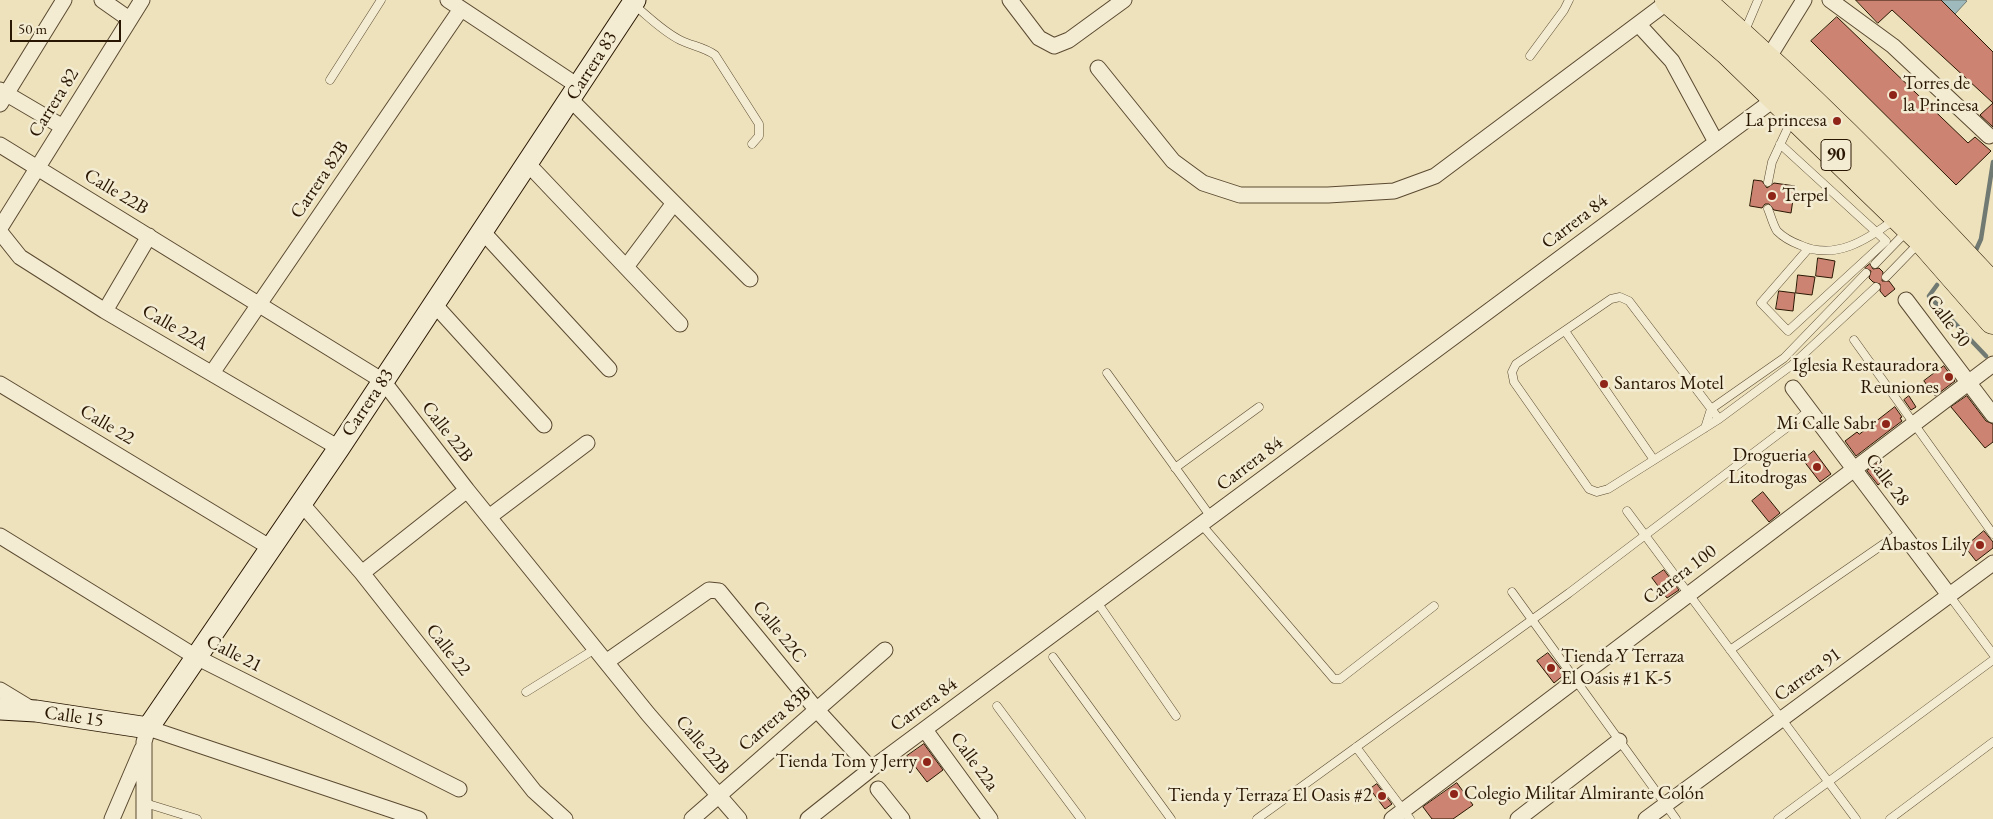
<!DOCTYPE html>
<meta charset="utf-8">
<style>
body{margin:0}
#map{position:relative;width:1993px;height:819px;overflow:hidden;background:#ede2bb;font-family:"EB Garamond",serif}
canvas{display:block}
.scale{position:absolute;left:10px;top:20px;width:111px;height:22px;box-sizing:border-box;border:2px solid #2a1703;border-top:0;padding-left:6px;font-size:15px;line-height:18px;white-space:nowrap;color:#2a1703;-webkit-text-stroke:4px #f3ecd3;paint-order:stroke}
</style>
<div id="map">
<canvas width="1993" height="819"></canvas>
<div class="scale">50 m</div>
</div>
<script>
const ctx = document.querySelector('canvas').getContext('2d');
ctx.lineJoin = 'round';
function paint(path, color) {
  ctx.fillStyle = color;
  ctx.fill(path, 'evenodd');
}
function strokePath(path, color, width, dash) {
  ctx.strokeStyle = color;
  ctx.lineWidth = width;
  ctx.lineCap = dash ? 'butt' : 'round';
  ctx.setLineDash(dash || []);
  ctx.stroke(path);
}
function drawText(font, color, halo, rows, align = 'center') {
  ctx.font = font + ' "EB Garamond",serif';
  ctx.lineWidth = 5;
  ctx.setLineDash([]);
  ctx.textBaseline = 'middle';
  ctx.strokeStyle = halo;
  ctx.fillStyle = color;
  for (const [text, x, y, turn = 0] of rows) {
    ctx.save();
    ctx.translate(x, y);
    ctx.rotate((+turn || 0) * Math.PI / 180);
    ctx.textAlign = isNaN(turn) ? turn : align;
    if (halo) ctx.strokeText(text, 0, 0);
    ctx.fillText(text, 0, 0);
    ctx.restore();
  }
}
const water = new Path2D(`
 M1941,0H1965L1967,1L1955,14Z`);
const stream = new Path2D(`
 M1976,250L1981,239L1993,162
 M1937,285L1929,296L1986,356`);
const building = new Path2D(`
 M1856,0H1941L1993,52V127L1980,115L1993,103L1892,10L1878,23Z
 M1837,17L1968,143L1975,137L1991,151L1956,185L1811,41Z
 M1754,180L1762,181L1767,188L1774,183L1795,186L1791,213L1774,210L1769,204H1765L1762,208L1750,206Z
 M1818,258L1835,261L1832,278L1816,276Z
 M1870,264L1873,269L1879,268L1883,272L1882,281H1889L1895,289L1885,297L1880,291V284L1873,282L1869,278L1871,271L1865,268Z
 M1798,275L1815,277L1812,295L1796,293Z
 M1779,291L1795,293L1793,311L1776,309Z
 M1944,366L1955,381L1935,396L1924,381Z
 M1909,396L1916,407L1911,410L1904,400Z
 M1967,396L1986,421L1993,424V442L1985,448L1951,407Z
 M1895,407L1902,417L1900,418L1902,421L1856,456L1845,441L1857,432L1859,434Z
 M1814,451L1831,474L1820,482L1803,460Z
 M1879,462L1889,476L1878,485L1867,471Z
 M1763,492L1780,513L1769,522L1752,501Z
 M1984,531L1993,542V548L1976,561L1965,547Z
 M1664,570L1679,590L1667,598L1652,578Z
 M1548,653L1565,674L1554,683L1537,661Z
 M924,744L943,770L927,782L907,756Z
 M1457,783L1473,805L1453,819H1432L1423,807Z
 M1377,784L1392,804L1385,809L1370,789Z`);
const lane = new Path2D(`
 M633,4C648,16 662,31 680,40C692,46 704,47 715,55L759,124V136L752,144
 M1744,33L1758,0
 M1530,56L1564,10L1569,0
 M330,80L381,0
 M1780,144L1886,241L1788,331L1761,303L1808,249
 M1768,182L1772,162L1792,119
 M1768,209C1771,216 1773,225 1777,231C1783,237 1792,242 1800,245C1835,261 1867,240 1895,219
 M1875,264L1907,231
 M1886,277L1920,242
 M1565,331L1654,460
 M1854,340L1993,534
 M1107,373L1211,517
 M1719,419L1629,301L1620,297L1611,299L1516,364L1512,372L1514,382L1589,489L1597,492L1608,489L1719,419L1792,365L1876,287
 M1705,428L1711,409L1784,358L1866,273
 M1175,468L1259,407
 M1627,511L1856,819
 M1201,524L1334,679H1340L1434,606
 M1512,592L1676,819
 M1949,595L1993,654
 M1097,602L1176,716
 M1730,650L1901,532
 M1053,657L1171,819
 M526,692L595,649
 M997,706L1081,819
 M1356,747L1410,819
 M145,803L197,819
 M1257,819L1569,593L1810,410
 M1778,819L1993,660
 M1890,819L1993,742`);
const street = new Path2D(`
 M102,0L129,19
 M448,0L578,86
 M1010,0L1039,38L1054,46L1069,40L1124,0
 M1830,0L1893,46L1989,136
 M1639,25L1672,61L1716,142
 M1767,60L1804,0
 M1098,68L1173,161L1203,183L1240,195H1328L1394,191L1435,176L1669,1
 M0,90L63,127
 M570,99L750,279
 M0,104L64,0
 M0,145L383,381L467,490L648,714L739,819
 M527,163L680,324
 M0,228L142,0
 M482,231L609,369
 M0,232L20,257L105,311L339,448
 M626,267L674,203
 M1906,300L1993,415
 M434,304L544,425
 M105,311L149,236
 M212,373L461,9
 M0,384L271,548
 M1793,388L1949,595
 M301,503L362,573L534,791L565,819
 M489,517L587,443
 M0,536L196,657L459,789
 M362,573L467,490
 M606,662L709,590L719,591L816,709L871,769
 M0,690L33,710
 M925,730L990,819
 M878,789L902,819
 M112,819L142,749
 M144,819V742L148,728L419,819
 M692,819L885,650
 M808,819L871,769L1776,98
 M1392,819L1993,364
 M1518,819L1619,741
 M1646,819L1993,563`);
const secondary = new Path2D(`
 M0,709L36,711L148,728L339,448L635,0`);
const highway = new Path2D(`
 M1669,0L1729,52L1922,239L1993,320
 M1700,0C1803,90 1901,188 1993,288`);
const markers = [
 [1893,95,5,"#8f2418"],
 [1837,121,5,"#8f2418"],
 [1772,196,5,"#8f2418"],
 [1949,377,5,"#8f2418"],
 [1604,384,5,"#8f2418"],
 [1886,424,5,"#8f2418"],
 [1817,467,5,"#8f2418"],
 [1980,545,5,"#8f2418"],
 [1551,668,5,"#8f2418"],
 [927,762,5,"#8f2418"],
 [1454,794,5,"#8f2418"],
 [1382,796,5,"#8f2418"]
];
const shields = [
 [1836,155,30]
];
const shieldNames = [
 ["90",1836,155]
];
const streetNames = [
 ["Carrera 83",592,66,-57],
 ["Carrera 82",54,103,-58],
 ["Carrera 82B",320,180,-56],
 ["Calle 22B",116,192,31],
 ["Carrera 84",1575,222,-37],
 ["Calle 30",1948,321,53],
 ["Calle 22A",175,328,30],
 ["Carrera 83",368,403,-56],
 ["Calle 22",107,425,31],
 ["Calle 22B",447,432,52],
 ["Carrera 84",1250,464,-37],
 ["Calle 28",1887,480,53],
 ["Carrera 100",1680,575,-37],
 ["Calle 22C",779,632,51],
 ["Calle 22",448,650,52],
 ["Calle 21",234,654,27],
 ["Carrera 91",1808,675,-36],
 ["Carrera 84",924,705,-36],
 ["Calle 15",74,717,8],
 ["Carrera 83B",775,719,-41],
 ["Calle 22B",702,745,49],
 ["Calle 22a",974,762,54]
];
const poiNames = [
 ["Torres de",1903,84,"left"],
 ["la Princesa",1903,106,"left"],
 ["La princesa",1827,121],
 ["Terpel",1782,196,"left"],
 ["Iglesia Restauradora",1939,366],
 ["Reuniones",1939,388],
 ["Santaros Motel",1614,384,"left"],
 ["Mi Calle Sabr",1876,424],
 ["Drogueria",1807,456],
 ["Litodrogas",1807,478],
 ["Abastos Lily",1970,545],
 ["Tienda Y Terraza",1561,657,"left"],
 ["El Oasis #1 K-5",1561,679,"left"],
 ["Tienda Tom y Jerry",917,762],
 ["Colegio Militar Almirante Colón",1464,794,"left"],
 ["Tienda y Terraza El Oasis #2",1372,796]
];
paint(water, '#9fbabc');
strokePath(water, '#707972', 1);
strokePath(stream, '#707972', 4.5);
paint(building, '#cd8371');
strokePath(building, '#2a1703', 1);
strokePath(lane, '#5b4a31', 9);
strokePath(street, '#5b4a31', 17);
strokePath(secondary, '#2a1703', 23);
strokePath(highway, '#2a1703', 29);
strokePath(lane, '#f3ecd3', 8);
strokePath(street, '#f3ecd3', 15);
strokePath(secondary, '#f3ecd3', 21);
strokePath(highway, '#ede2bb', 28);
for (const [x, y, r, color] of markers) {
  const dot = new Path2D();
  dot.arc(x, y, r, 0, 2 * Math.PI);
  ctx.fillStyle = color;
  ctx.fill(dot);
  strokePath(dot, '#f3ecd3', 2);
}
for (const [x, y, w] of shields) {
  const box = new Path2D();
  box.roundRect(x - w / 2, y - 15.5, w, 31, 4);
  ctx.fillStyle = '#f3ecd3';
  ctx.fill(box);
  strokePath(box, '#2a1703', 1);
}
drawText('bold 18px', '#2a1703', null, shieldNames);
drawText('19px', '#2a1703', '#f3ecd3', streetNames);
drawText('19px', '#2a1703', '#f3ecd3', poiNames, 'right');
</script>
